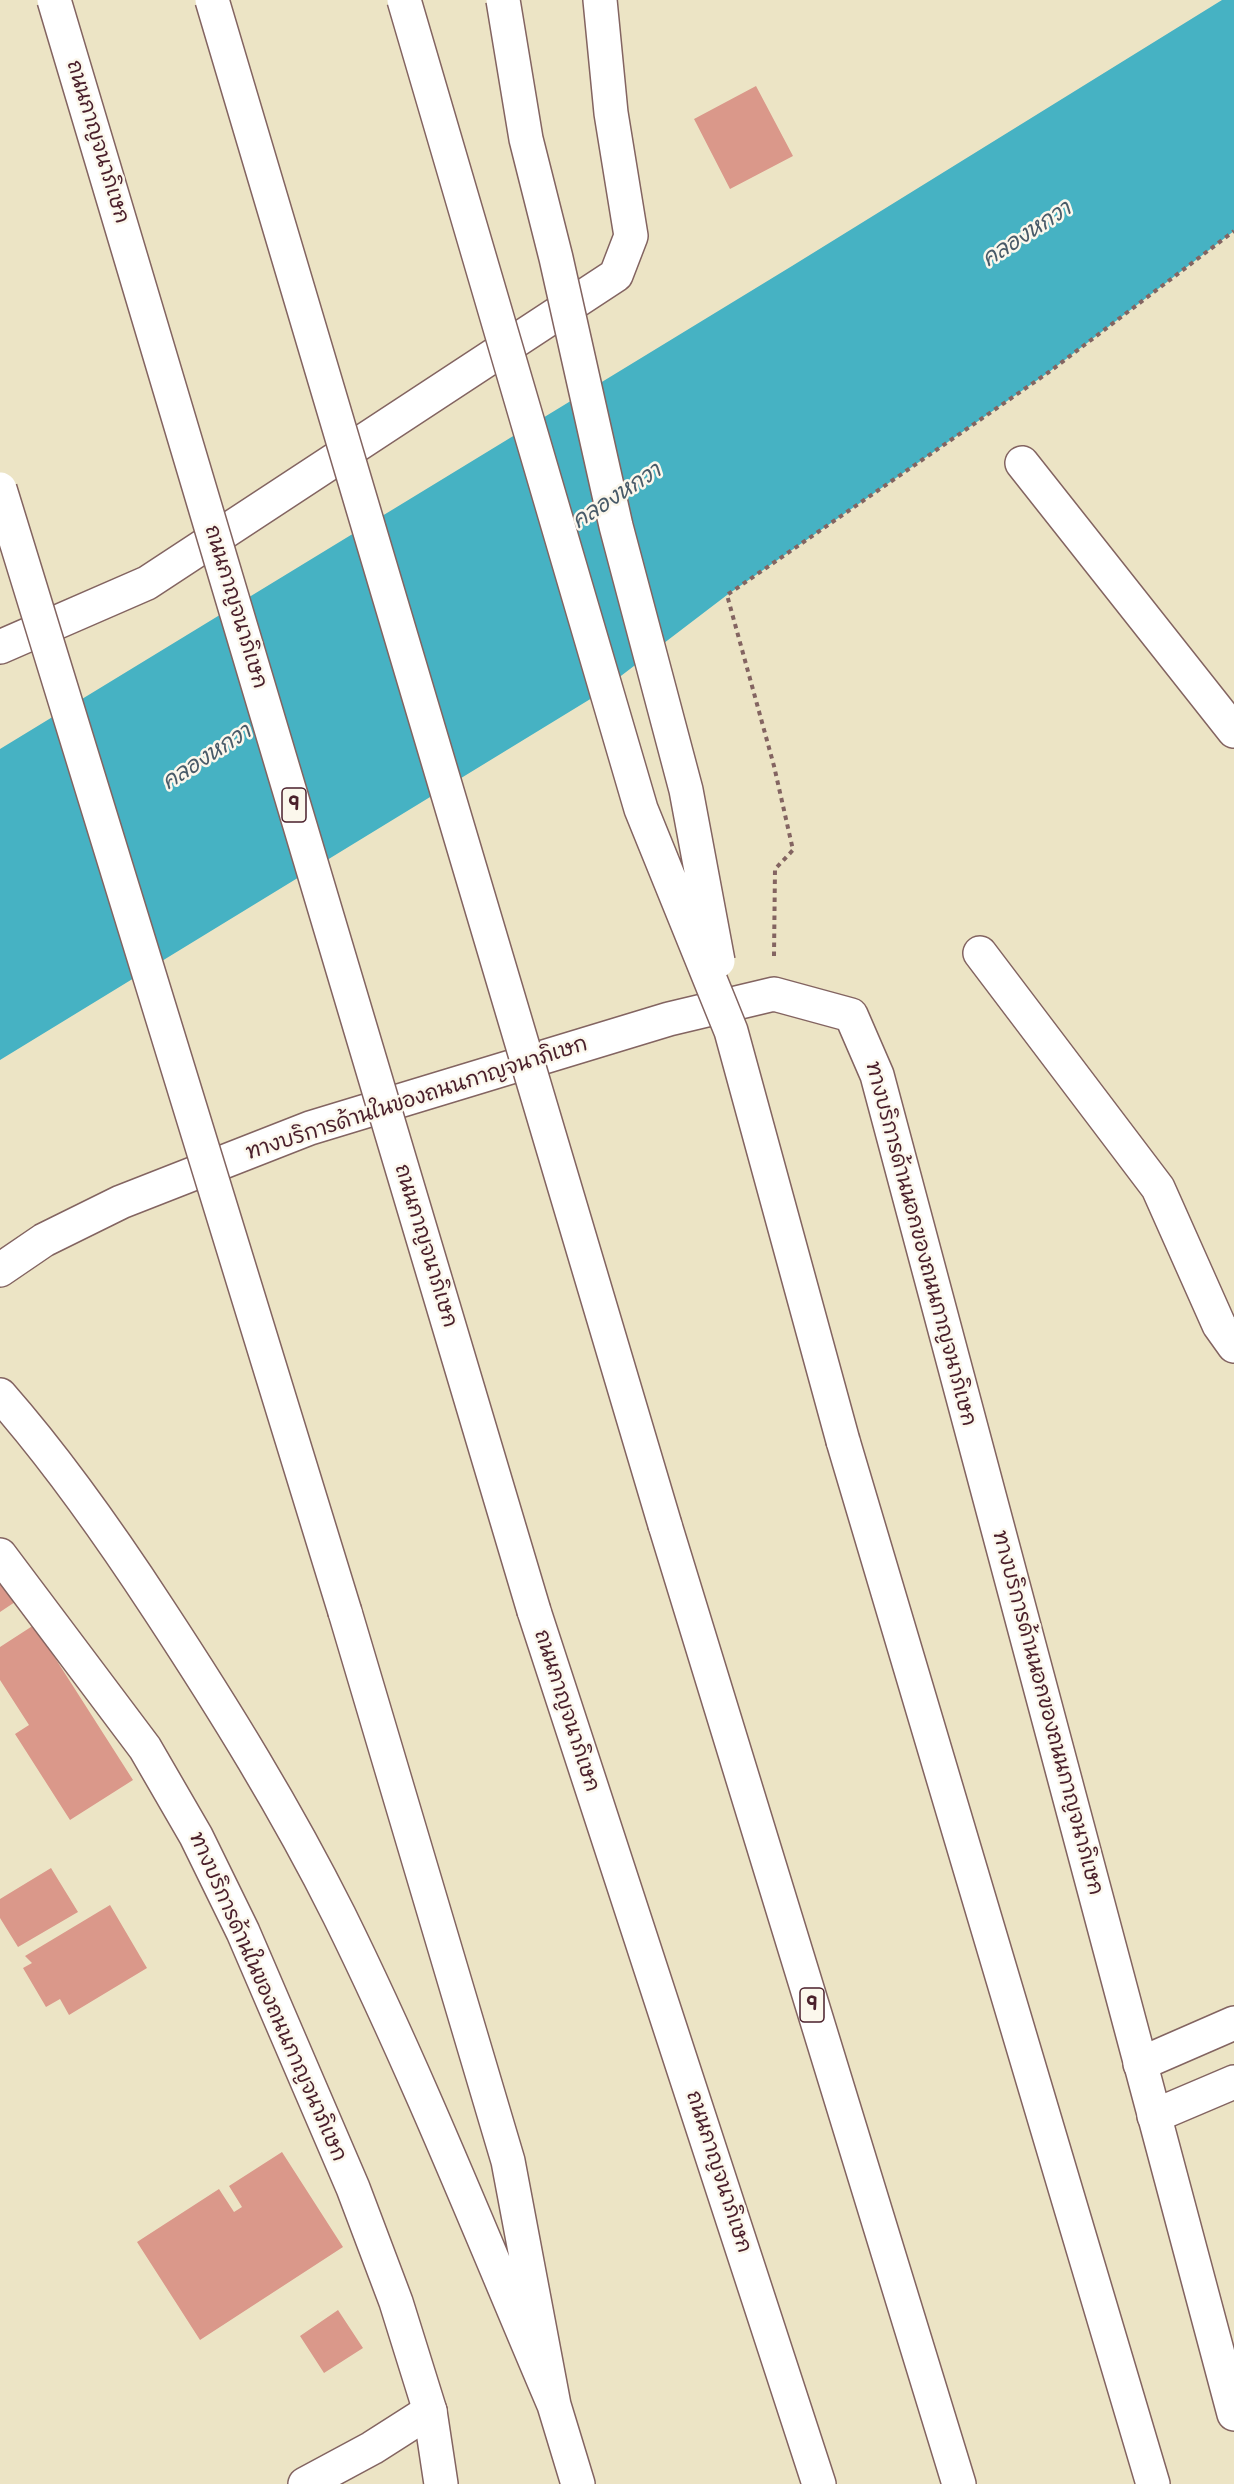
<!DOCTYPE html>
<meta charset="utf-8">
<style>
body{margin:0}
canvas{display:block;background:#ece4c5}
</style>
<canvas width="1234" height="2484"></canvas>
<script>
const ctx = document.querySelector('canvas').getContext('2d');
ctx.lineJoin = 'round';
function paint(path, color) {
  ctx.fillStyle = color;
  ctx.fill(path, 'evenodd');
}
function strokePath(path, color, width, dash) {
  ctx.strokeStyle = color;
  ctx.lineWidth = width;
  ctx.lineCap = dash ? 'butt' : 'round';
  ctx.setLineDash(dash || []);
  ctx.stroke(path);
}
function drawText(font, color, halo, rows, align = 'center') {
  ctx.font = font + ' "Balsamiq Sans","Playpen Sans Thai",sans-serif';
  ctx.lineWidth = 5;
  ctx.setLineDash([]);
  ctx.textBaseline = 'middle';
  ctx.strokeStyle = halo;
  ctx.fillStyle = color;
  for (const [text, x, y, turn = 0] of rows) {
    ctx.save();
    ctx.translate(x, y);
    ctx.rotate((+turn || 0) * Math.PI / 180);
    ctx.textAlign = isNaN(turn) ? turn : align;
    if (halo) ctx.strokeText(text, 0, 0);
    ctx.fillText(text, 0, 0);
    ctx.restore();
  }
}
const water = new Path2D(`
 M1222,0H1234V231L1049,372L727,595L592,698L0,1060V749L792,266Z`);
const building = new Path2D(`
 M756,86L793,156L730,189L694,119Z
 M0,1579L15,1602L0,1612Z
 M34,1625L133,1780L70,1820L15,1734L29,1725L0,1680V1647Z
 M51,1868L78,1912L18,1947L0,1918V1899Z
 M110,1905L147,1968L69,2015L60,1999L46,2007L23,1968L32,1963L25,1956Z
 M282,2152L343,2247L200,2340L137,2242L219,2189L234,2212L242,2207L229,2186Z
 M338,2310L363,2348L324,2373L300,2336Z`);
const path = new Path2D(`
 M774,956L775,869L793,850L774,766L727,595L1049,372L1234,231`);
const street = new Path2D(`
 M1022,463L1234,731
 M980,953L1158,1188L1219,1325L1234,1346
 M1140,2064L1234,2023
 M1154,2116L1234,2082
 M305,2484L372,2448L430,2411`);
const secondary = new Path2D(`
 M0,647L147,583L616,275L631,236L611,113L600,0
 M0,1270L44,1240L121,1202L310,1128L669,1019L774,994L851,1015L877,1075L1234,2414
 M0,1555L145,1748L196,1836L243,1932L353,2188L396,2302L430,2411L441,2484`);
const highway = new Path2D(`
 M0,1395C59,1462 110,1535 159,1610C224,1709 286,1809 339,1915C418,2075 484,2241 554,2405
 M843,1441L1153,2484
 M665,1525L959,2484
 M534,1611L819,2484
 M345,1612L508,2161L554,2405L578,2484`);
const highwayBridge = new Path2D(`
 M54,0L534,1611
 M212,0L665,1525
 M404,0L641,809L731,1031L843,1441
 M503,0L526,139L556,258L616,526L686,790L718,961
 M0,489L345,1612`);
const shields = [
 [294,805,24],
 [812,2005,24]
];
const shieldNames = [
 ["9",294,805],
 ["9",812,2005]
];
const streetNames = [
 ["ถนนกาญจนาภิเษก",97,142,73],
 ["ถนนกาญจนาภิเษก",235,607,73],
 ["ทางบริการด้านในของถนนกาญจนาภิเษก",417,1099,-18],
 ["ทางบริการด้านนอกของถนนกาญจนาภิเษก",920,1244,75],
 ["ถนนกาญจนาภิเษก",425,1246,73],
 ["ถนนกาญจนาภิเษก",566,1711,72],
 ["ทางบริการด้านนอกของถนนกาญจนาภิเษก",1047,1713,75],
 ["ทางบริการด้านในของถนนกาญจนาภิเษก",267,1997,66],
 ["ถนนกาญจนาภิเษก",718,2172,72]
];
const waterNames = [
 ["คลองหกวา",1027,235,-33],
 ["คลองหกวา",617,497,-33],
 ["คลองหกวา",207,758,-33]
];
paint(water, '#46b2c3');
paint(building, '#da988a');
strokePath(street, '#836461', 36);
strokePath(secondary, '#836461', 36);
strokePath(highway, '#836461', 36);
strokePath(path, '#836461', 4, [4.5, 4.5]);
strokePath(street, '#fff', 33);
strokePath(secondary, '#fff', 33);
strokePath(highway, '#fff', 33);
strokePath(highwayBridge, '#836461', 36, []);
strokePath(highwayBridge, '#fff', 33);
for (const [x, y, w] of shields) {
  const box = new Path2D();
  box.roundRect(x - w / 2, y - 17, w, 34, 4.5);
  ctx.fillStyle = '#fbf7ec';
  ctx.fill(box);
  strokePath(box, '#4a1f2b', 1.5);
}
drawText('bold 20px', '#4a1f2b', null, shieldNames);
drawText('21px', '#4a1f2b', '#fbf7ec', streetNames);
drawText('italic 22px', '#485a68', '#fbf7ec', waterNames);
</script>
